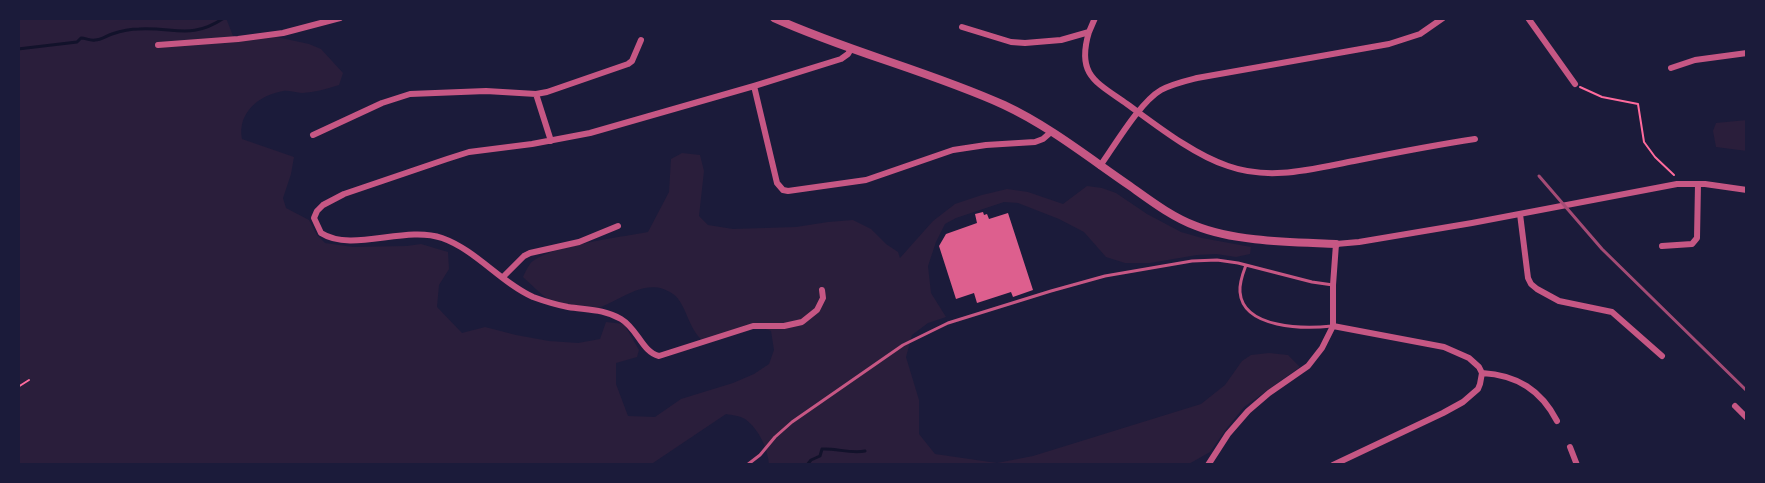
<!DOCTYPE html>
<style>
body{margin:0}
#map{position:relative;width:1765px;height:483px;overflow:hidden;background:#1b1b3a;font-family:Barlow,sans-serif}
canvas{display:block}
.frame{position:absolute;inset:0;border:20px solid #1b1b3a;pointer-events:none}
</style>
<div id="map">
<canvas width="1765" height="483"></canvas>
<div class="frame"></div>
</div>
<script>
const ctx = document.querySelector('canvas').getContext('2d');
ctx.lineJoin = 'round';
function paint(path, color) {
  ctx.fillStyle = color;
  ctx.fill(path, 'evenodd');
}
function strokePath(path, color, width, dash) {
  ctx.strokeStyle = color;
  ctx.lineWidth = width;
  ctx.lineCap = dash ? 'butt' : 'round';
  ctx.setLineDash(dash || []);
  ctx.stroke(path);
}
const green = new Path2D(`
 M18,18H226L235,41L272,36L309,44L321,49L343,73L339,85C327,89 315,92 302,93C296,93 289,90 283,91C259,95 237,113 242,139L294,157L291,174L283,198L286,208L309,220L317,235L325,243L353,247L407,246L421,244L448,252L449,269L439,285L437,307L462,333L485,327L516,335L549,341L578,343L600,339L606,322L624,324L639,350L637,357L616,363V384L628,416L655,417L681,399L733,383L754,374L769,364L774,350L771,331L760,327L702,340C688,328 686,303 673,294C639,270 608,318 573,311C553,307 537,290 523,277C525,273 527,268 530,264C545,246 623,237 648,232L669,192L671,159L682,153L700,155L704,171L699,216L708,225L733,229L796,227L828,222L853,220L871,229L886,244L898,252L900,258L933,221L955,204L982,195L1007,189L1028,192L1063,204L1087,186L1102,188L1116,193L1147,214L1181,232L1202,238L1251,247L1250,254L1236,257L1216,254L1197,255L1150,263H1125L1106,257L1084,232L1059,219L1018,203L1004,202L956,218L945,224L936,242L928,266L931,293L946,317L928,323L912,335L906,357L919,400V434L935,454L997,463L1033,456L1201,404L1225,385L1242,361L1251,355L1269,353L1288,355L1300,367L1244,407L1227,428L1210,452L1187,465H769C768,449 759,429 745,419C740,416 732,415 726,414L650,465H18Z
 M1747,120V151L1716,147L1713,131L1716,123Z`);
const stream = new Path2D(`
 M18,49L77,42L81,38C86,38 90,41 95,40C101,40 106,36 112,34C121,31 130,29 139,29C175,27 191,40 224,18
 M807,465L811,460L820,456L822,449C836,448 851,454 865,451`);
const building = new Path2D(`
 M983,212L984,215L987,214L989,219L1008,213L1033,290L1013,297L1011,292L977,303L974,293L956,299L939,246L946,234L977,223L975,214Z`);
const path = new Path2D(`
 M1580,87L1602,97L1638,104L1644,142L1655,157L1674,175
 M18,387L29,380`);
const service = new Path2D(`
 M1246,265C1243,273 1239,283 1240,292C1243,329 1305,329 1332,326
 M747,465L760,455L775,437L792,422L903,345L948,323L1051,291L1105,276L1192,261L1217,260L1238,263L1312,282L1333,285`);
const minor = new Path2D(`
 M1528,18L1575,84
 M962,27L1011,42L1025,43L1061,40L1089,32L1095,18
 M1089,32C1076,75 1096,82 1127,104C1156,125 1194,155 1228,166C1270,181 1312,169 1354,161C1394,153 1435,145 1475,139
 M158,45L238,39L283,33L340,18
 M1671,68L1695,60L1747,53
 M754,86L777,183L783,190L788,191L866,180L953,150L986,145L1035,142L1043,139L1051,132
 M536,94L551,141
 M313,135L382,103L410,94L486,91L536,94L547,92L628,64L632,61L641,40
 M1100,166C1115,145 1140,102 1161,90C1172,84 1185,81 1197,78L1389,44L1420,34L1443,18
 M1520,214L1528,278L1531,284L1537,289L1559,301L1612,312L1662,356
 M1662,246L1692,244L1697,238L1698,184
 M503,277L524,256L530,253L579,242L618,226
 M822,290L823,298L817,310L802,322L784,326H753L659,356C642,352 638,329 621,319C604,309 587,310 568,307C557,305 544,301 533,297C500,282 476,250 442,238C405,225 352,253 321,233L314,218L317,211L323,205L344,194L447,159L469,152L532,144L590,133L754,86L841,59L848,54L851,49
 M1333,326L1444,347L1469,358L1479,367L1482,373L1480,384L1478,389L1463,402L1443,413L1333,465
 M1482,373C1517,375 1541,390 1557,421
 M1735,406L1747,418
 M1570,447L1577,465
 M1208,465L1228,434L1248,411L1269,393L1308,366L1322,348L1333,326V285L1336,244L1359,242L1472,223L1677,184H1705L1747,190`);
const tertiary = new Path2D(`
 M774,18C849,52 929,71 1004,105C1049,126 1089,158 1130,186C1151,201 1172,217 1196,226C1236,242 1294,242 1336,244`);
const rail = new Path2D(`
 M1539,176L1602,249L1747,391`);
paint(green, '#2a1e3b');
strokePath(stream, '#12122b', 3);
paint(building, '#dd5f8e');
strokePath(path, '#ff6b9d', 2);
strokePath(service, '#c65784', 3);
strokePath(minor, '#c65784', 6);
strokePath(tertiary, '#c65784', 8);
strokePath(rail, '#a44b75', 3);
</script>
